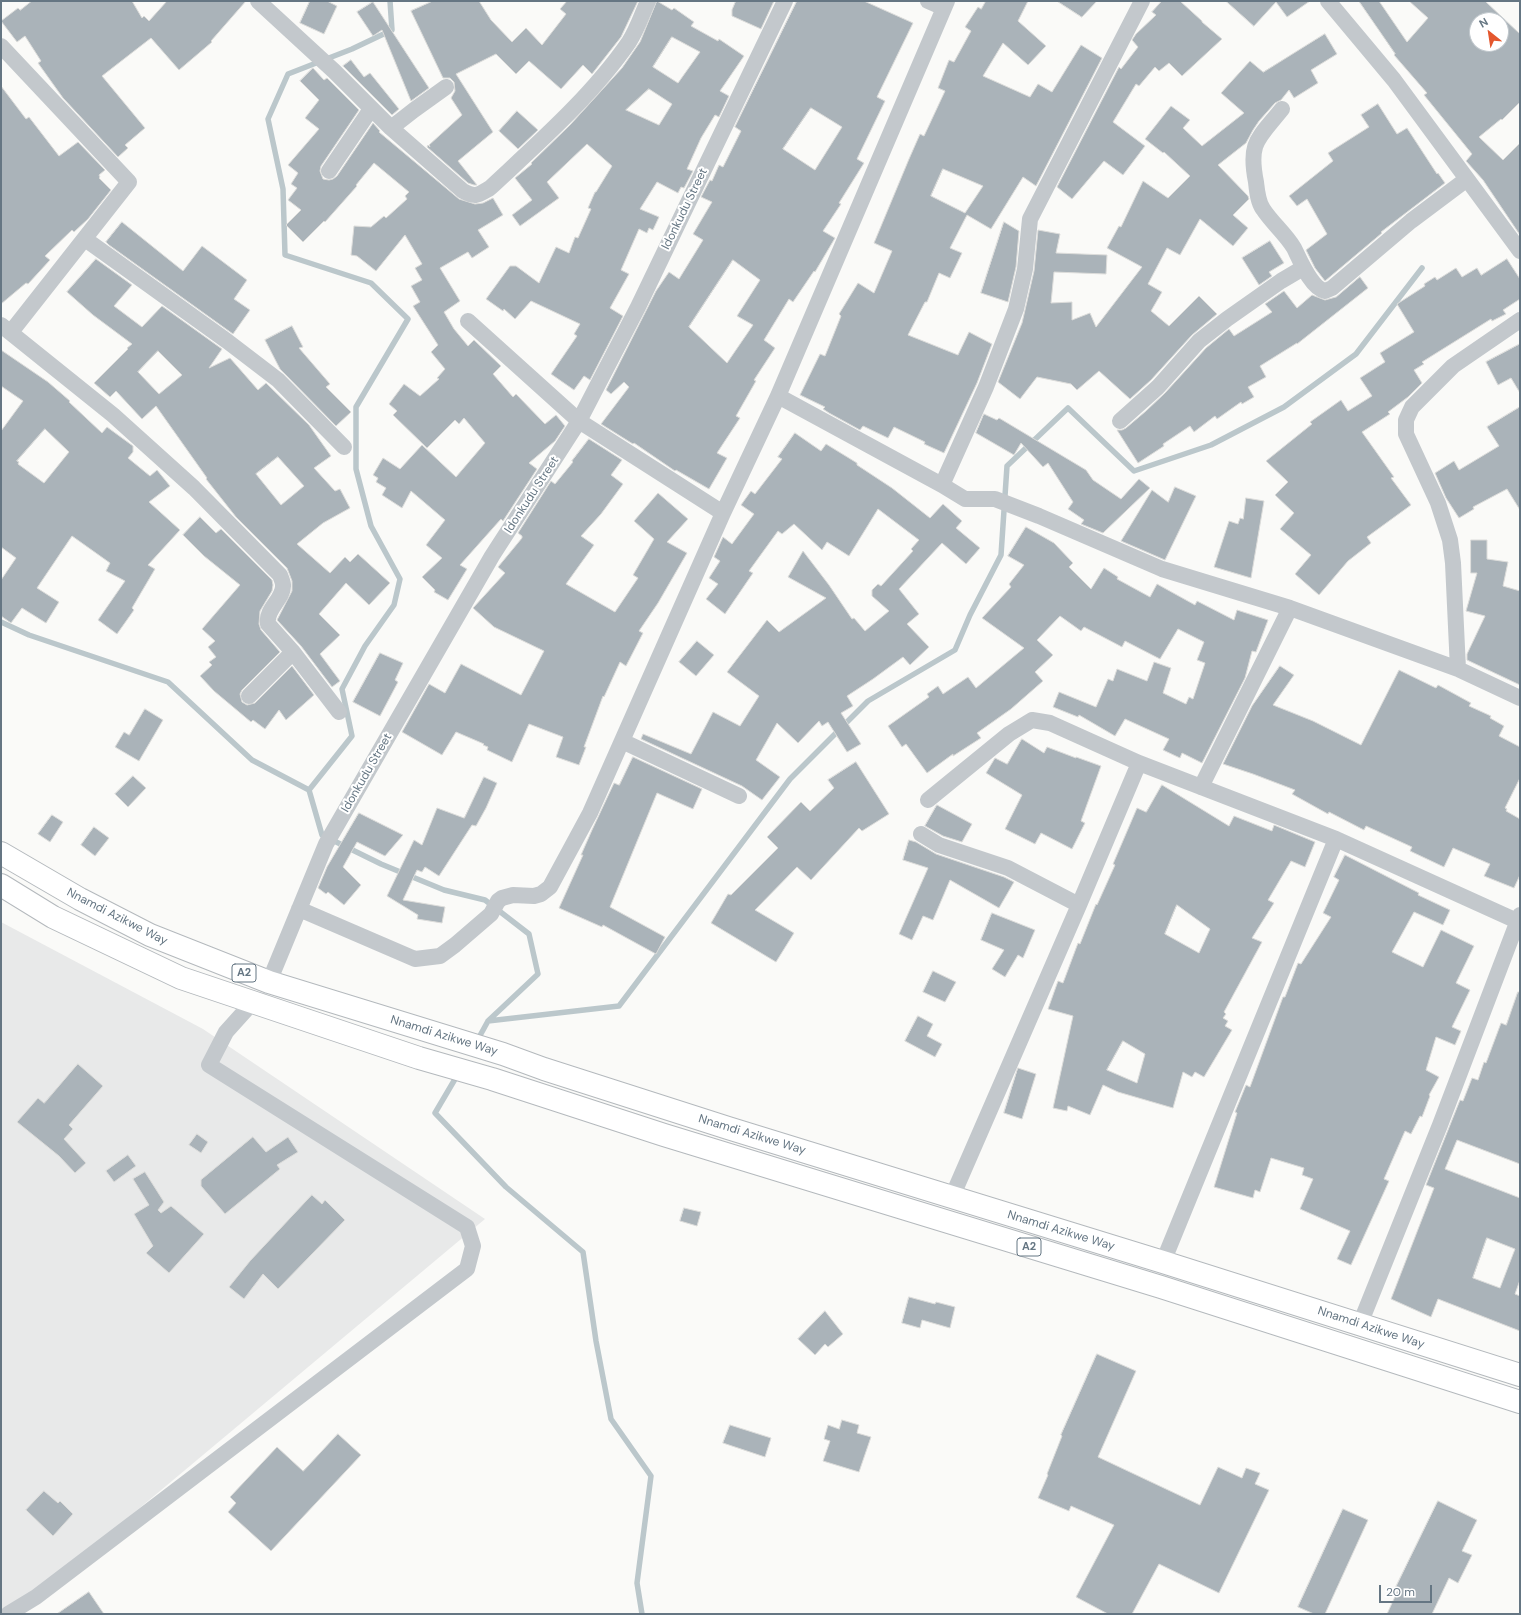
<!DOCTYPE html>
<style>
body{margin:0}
#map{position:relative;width:1521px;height:1615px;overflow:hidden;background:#fafaf8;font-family:"DM Sans",sans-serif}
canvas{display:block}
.frame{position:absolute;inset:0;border:2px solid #657683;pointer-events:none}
.north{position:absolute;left:1469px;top:12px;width:40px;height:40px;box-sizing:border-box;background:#fff;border:1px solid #c1c8cd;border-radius:50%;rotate:330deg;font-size:11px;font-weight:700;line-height:16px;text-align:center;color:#657683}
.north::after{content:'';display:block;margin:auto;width:14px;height:18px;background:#e4572e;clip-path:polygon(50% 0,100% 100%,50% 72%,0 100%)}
.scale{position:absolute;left:1379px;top:1585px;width:53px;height:18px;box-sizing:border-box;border:2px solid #657683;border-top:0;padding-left:5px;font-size:12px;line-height:14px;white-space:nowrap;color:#657683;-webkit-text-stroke:3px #fff;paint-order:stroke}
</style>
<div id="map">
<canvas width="1521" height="1615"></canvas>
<div class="frame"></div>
<div class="north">N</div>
<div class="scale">20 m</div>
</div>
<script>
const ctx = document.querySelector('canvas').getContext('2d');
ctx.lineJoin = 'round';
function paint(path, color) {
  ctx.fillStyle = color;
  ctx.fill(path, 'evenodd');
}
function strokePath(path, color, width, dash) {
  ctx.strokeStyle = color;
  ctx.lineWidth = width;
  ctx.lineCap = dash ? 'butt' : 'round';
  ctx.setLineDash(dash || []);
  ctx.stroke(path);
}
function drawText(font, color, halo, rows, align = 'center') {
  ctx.font = font + ' "DM Sans",sans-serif';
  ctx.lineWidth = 4;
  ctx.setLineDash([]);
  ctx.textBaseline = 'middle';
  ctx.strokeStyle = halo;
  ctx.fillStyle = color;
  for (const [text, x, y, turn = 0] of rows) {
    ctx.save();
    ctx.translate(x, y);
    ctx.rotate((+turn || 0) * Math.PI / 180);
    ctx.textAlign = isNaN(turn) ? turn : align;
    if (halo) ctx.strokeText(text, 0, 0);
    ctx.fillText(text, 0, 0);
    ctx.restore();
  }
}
const built = new Path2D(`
 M1,922L203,1029L485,1219L13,1614H1Z`);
const stream = new Path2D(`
 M390,1L392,30L352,49L288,74L268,119L283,189L285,255L371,283L408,319L356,407V469L371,526L400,579L394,605L365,646L342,689L352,736L309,790L322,835L381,864L444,890L485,900L529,934L538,974L488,1021L477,1041
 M1,622L29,635L168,682L252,760L309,790
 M488,1021L619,1006L790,779L868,701L955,650L970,615L1001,555L1007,466L1068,408L1134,471L1211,445L1284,407L1356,354L1422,268
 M458,1074L435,1113L506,1187L583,1252L596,1341L611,1419L651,1476L637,1583L642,1614`);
const building = new Path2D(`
 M32,1H132L142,18L144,16L149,21L167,1H246L211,41L212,42L179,70L151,38L102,76L145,128L125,145L128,148L118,157L63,98L38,63L41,61L25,36L17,42L1,21L18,8L20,10Z
 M310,1H327L337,6L324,34L300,23Z
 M433,1H479L491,20L512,42L526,28L542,45L566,14L560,9L567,1H638L621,37L592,74L583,65L561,89L529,61L516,74L496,54L456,74L493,132L458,161L477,185H474L468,183L427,147L428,145L430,147L429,145L462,115L451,98L455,91L454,82L450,78H443L411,11Z
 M657,1L672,10L674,8L694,22L691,26L718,41L719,39L744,56L720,91L729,96L719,117L715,115L701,138L687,169L693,171L684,188L681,187L678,193L657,182L640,209L659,217L653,230L649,228L647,233L639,229L621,270L629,274L610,308L623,316L590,380L584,376L574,390L551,374L577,336L574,334L580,324L531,301L515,319L504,309L503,311L486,299L510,266H516L539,283L556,247L569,253L575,237L578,238L591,209L588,208L595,192H596L612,166L587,144L547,182L559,198L520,226L512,215L532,200L515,178L532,164L531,163L570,125L622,68L640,42ZM672,37L700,52L678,83L653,67ZM649,89L672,104L659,125L626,110Z
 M736,1H774L761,29L732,16V10Z
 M797,1H864L913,23L877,97L885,101L857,159L864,163L839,203L841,204L823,231L835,238L815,272L814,271L793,302L789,299L764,340L775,348L754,380L756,381L736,416L740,418L717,453L727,458L709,489L676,470L675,471L634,443L633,444L601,424L629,387L624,382L611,394L606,390L656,291L669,272L679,279L703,240L693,234L712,202L701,197L710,180L712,181L719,165L723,167L741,131L735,127ZM811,108L842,127L815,170L783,149ZM733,260L760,280L737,316L753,325L727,363L689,327Z
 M986,1H1028L1018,21L1046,46L1028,65L1003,43L983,76L1030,97L1038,84L1052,92L1081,45L1102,58L1036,186L1023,177L991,229L967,215L950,248L962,253L950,278L939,273L927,302H925L908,335L958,355L969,332L992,344L977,383L944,453L924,444L925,442L894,427L888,438L863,426L860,430L829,413L823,409L825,407L800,395L820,354L825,356L841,316L839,314L858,283L874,293L892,251L874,243L909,159L920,134L924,136L945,91L938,88L949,60L954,62L971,31L965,27L978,7L981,9ZM943,169L983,186L965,213L931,196Z
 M1057,1H1097L1082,17Z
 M1162,1H1180L1202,21V22L1222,39L1182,76L1169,63L1159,71L1155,67L1139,86L1136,84L1113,122L1145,146L1123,175L1104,161L1072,199L1057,187L1119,67L1121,69L1138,47L1132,40L1136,34L1156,15L1152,12Z
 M1226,1H1310L1287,17L1276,2L1254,26Z
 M1359,1H1379L1407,42L1428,18L1409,1H1485L1520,34V102L1502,120L1501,119L1479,137L1503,160L1520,143V235L1483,180L1466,161L1472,154L1424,95L1427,93L1394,55L1395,54ZM1477,20H1501V44H1477Z
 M373,2L429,88L411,101L382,30L373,36L357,12Z
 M1325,34L1337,54L1311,70L1318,83L1294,98L1289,90L1281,100L1275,103L1259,121L1253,130L1246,143L1218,165L1248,196L1249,199L1233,215L1248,228L1233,246L1200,219L1180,255L1167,248L1148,284L1162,292L1151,311L1169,326L1199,296L1217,314L1192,335L1151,380L1130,399L1099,371L1077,390L1071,384L1037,377L1020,399L998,382L1022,323L1034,271L1038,230L1060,234L1056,253L1107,255L1106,274L1054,272L1051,303L1072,302V320L1090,313L1096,327L1142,267L1107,248L1119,226L1121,227L1143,181L1168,198L1190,176L1164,152L1163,153L1145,139L1171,106L1190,120L1183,128L1202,146L1244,113L1221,93L1250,61L1263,72Z
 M351,60L364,77L370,73L399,109L392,115L343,66Z
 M313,68L324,80L327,78L359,110L321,166L320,171L323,179L329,180L333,179L337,176L373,123L380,131L379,132L459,199L475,204L483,203L493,198L503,215L478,230L489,247L472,258L468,252L440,268L460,301L444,312L454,329L468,346L474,340L501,366L493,374L513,397L516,394L545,424L556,415L565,426L555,441L529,463L537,469L503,521L501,519L460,565L467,569L448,600L434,592L435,590L422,577L442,558L426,545L445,520L411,491L402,508L382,495L386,488L376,482L378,478L373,475L383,458L400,469L422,445L456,477L485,443L464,418L459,424L455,420L427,448L393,415L397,411L389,404L404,384L420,396L439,379L437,378L445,369L431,352L438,345L413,306L420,302L411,286L422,280L415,268L422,264L405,235L376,271L357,256L351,255L354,226L371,227L384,216L386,218L407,199L405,196L409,192L374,163L356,185L357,186L325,222L324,221L303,242L286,225L301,210L288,200L297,188L291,184L298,173L288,165L319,129L305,118L319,100L300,81Z
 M1,86L26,119L29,117L59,156L78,142L105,170L99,175L100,177L99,178L111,190L88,219L74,232L72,230L45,256L50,260L28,284L26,283L1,304Z
 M1378,104L1397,134L1407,128L1437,174L1438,173L1445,183L1381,232L1382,233L1325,281L1315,268L1306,250L1327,234L1307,199L1297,206L1289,196L1333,161L1328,153L1369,127L1361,115Z
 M517,111L538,130L518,149L499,131Z
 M122,222L183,271L202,246L247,280L234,299L250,310L233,334L109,245L106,242Z
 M1004,222L1019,231L1016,267L1008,302L981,293Z
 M1270,241L1284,263L1269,272L1272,276L1259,285L1242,258Z
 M96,259L132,285L114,306L142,327L162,306L222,349L209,368L230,358L258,390L266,383L309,425L331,456L314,468L335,491L340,489L350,508L323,523L297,544L330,573L345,557L350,562L358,554L390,583L369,605L346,583L319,614L340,635L320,654L340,681L332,687L301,646L277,620L292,591V581L287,568L236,517L206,479L207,478L156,406L142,419L116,391L110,397L94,383L128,349L127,348L132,344L93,315L67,292ZM158,351L182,375L159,394L138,372ZM278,457L304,486L281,505L256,474Z
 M1507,259L1520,279V299L1503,310L1506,314L1492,321L1491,319L1422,362L1424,364L1414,370L1422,383L1408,397L1388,412L1390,414L1362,432L1394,477L1391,478L1411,505L1367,537L1371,543L1348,561L1319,595L1295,574L1311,555L1280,529L1294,513L1275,495L1288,482L1266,461L1312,424L1310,422L1341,400L1348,411L1372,396L1360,378L1385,362L1380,353L1414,332L1397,304L1425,286L1424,284L1435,277L1437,280L1456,268L1462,277L1477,268L1481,275Z
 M1360,277L1368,288L1297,344V343L1260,366L1266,377L1248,387L1254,397L1242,404L1241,402L1217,419L1215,416L1194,432L1190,426L1163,444L1164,446L1138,463L1117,430H1122L1126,428L1146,411L1165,393L1206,348L1229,329L1234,336L1272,312L1265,304L1284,291L1297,308L1312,295L1325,300L1336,297Z
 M292,326L303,347L299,348L330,384L326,387L351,412L336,426L280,369L265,340Z
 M1520,344V393L1511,378L1498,385L1486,362Z
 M1,350L48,382L70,401L69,402L102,433L107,427L133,446V452L128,458L150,476L157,470L170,486L149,502L180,530L148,565L155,569L132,608L134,610L117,634L98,620L125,581L106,571L110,563L72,536L37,588L59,602L46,623L22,608L11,623L1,616V580L16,558L1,547V431L23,401L1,386ZM45,429L69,452L44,483L18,464L19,462L17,461Z
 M1520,407V510L1507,489L1473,507L1474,509L1459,518L1446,498L1435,473L1454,461L1459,470L1499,446L1487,427Z
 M984,414L997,420L999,418L1086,470L1093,480L1121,499L1139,479L1150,488L1103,533L1081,524L1084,520L1068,509L1073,502L1048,463L1043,467L1021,443L1014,455L976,433Z
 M795,433L821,451L826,444L857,463V465L892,488L930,518L943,504L962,521L956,528L980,548L966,564L942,543L899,589L919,614L907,624L929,647L910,665L903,657L873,679L847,696L853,706L841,713L861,744L847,752L828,722L822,726L819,721L798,743L777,723L756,760L780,777L762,800L742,786L641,739L643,734L691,754L713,712L740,726L759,696L727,672L767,620L779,632L826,598L788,577L803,551L829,585L852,619L854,618L865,631L889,611L872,596V590L878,584L881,586L913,551L911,549L919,540L878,509L849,556L827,542L822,550L794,524L782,534L778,531L749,571L753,573L725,614L706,599L718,584L709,578L720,561L714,557L723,537L732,544L754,514L741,505L751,491L755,494L782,459L778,457Z
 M589,439L622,460L611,475L623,484L601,514L581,536L594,545L566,584L615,612L638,578L633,575L654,539L634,521L658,493L688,519L667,542L687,553L658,603L639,631L643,633L626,666L620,662L604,697L603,696L584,747H586L579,765L556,757L563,737L529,724L512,762L487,750L488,747L483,745L484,744L456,732L442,755L402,732L429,684L445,693L461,664L521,695L544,651L494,627L473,608L505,573L498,567L522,538V536L518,533L551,481L555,484L573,462L572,461Z
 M1175,487L1196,496L1165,560L1121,541L1152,490L1168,502Z
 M1246,498L1264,501L1251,578L1214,567L1229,521L1238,524L1240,518L1243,519Z
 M200,517L216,533L221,529L272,580L273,585L272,591L260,611L259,624L261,630L280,652L242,690L240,694L242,702L247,705L255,703L292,666L314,695L286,720L279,710L265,729L253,720L251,722L214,691L200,676L212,665L209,662L216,657L208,647L215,641L202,629L240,585L204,556L183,535Z
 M1026,527L1054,543L1073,563L1069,567L1091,589L1104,568L1118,577L1117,579L1150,597L1157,584L1195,605L1197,601L1234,620L1237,610L1268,620L1256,652L1252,651L1245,678L1202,763L1182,753L1180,758L1163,750L1169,739L1125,719L1115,736L1079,715L1078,717L1053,707L1059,692L1096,707L1108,679L1113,681L1117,669L1147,681L1154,662L1171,668L1163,693L1186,704L1189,697L1193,699L1205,663L1197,660L1204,642L1178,629L1160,659L1125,641L1122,647L1084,627L1081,631L1060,616L1037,640L1053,655L1035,672L1043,681L1011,709L977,733L981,738L953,756V754L927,773L906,744L902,747L888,726L929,697L927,694L938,686L943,694L968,677L976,688L1024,648L982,618L1011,587L1009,584L1024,565L1008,556Z
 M1471,540H1487V559L1508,562L1503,586L1520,591V685L1467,660V654L1485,616L1466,611L1477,573H1471Z
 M697,641L714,655L696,676L679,662Z
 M380,653L403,663L395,680L398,682L380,716L353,702Z
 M1280,666L1294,675L1273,705L1313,721L1361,745L1399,670L1436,688L1438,685L1471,703L1469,706L1491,716L1490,718L1504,726L1499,736L1520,747V778L1505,808L1507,809L1506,811L1520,819V875L1514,888L1484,876L1490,864L1453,848L1444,867L1410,851L1412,847L1366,826L1364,830L1329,812L1328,814L1292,794L1295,790L1253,774L1223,764L1252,706Z
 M145,709L163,720L139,761L115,747L124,732L129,735Z
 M1022,739L1044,753L1047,747L1076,758V757L1101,766L1081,821L1085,823L1072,849L1041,833L1035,844L1005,829L1022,795L986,773L995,758L1007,764Z
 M633,757L702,789L693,809L657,793L610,907L665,937L656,954L603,925L602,927L559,908L583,855H581L592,830L614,783L619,785Z
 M856,762L889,814L862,831L859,828L811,880L797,867L755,910L794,933L776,962L711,923L728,894L731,895L778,848L767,837L801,802L810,811L834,788L828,780Z
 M133,776L146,788L128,807L115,794Z
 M484,777L497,783L486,808L476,826L472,825L439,876L425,867L422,872L417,870L403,900L445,907L442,923L417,919L418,915L387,896L414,840L422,845L437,808L464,818Z
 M1162,785L1229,826L1234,816L1272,831L1274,825L1315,842L1305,867L1291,861L1268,900L1274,903L1252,938L1262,942L1224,1012L1226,1014L1223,1018L1228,1021L1225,1026L1232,1030L1204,1077L1195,1072L1192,1077L1183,1072L1173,1108L1118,1092L1103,1085L1090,1115L1068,1106L1067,1111L1053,1108L1073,1016L1048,1009L1058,981L1063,983L1078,943L1080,944L1096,904L1097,905L1115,865L1113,864L1137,808L1146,812ZM1177,905L1210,929L1199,953L1165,934ZM1123,1041L1145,1054L1137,1083L1107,1070Z
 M937,805L972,824L962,842L943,836L925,826Z
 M359,813L403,835L385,856L357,842L343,867L361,885L344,905L328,892L326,894L318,888L327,867Z
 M52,815L63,822L50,842L38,834Z
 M94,827L109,838L95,856L81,845Z
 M909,840L916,842L936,854L1004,877L1014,882L999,908L950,880L933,920L923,916L912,940L899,934L928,868L903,860Z
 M1345,855L1419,893L1418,895L1450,910L1443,925L1414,912L1392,952L1423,967L1441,930L1474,946L1456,983L1470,990L1452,1027L1461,1031L1455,1045L1436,1037L1426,1070L1439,1077L1429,1095L1430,1096L1422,1117L1420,1116L1411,1134L1405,1131L1384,1179L1389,1181L1351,1265L1337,1259L1350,1231L1300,1209L1313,1179L1302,1175L1304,1168L1271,1158L1260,1192L1255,1190L1253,1198L1214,1187L1237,1113L1235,1112L1246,1085L1250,1087L1283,997H1285L1298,963L1301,964L1331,917L1323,913L1339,880L1334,877Z
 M992,913L1035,930L1023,958L1018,955L1005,977L992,969L1004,950L981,940Z
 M933,971L956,982L945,1002L923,992Z
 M1518,992H1520V1164L1457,1140L1445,1169L1520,1198V1280L1515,1294L1520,1296V1331L1438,1299L1431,1317L1391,1299L1434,1188L1426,1185L1460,1100L1463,1101L1472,1078L1478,1080L1484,1062L1486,1063L1501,1023L1506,1025ZM1487,1238L1515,1249L1500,1288L1473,1278Z
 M918,1016L933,1024L927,1036L942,1044L935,1057L905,1041Z
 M78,1064L103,1086L69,1125L73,1129L64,1139L86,1163L75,1173L59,1156L17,1122L38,1098L44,1103Z
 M1018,1068L1036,1074L1022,1119L1004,1113Z
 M197,1134L208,1142L201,1153L189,1145Z
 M253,1137L266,1152L288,1137L298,1152L277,1165L280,1169L225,1214L201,1186V1180Z
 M128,1155L136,1166L114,1182L106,1171Z
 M145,1172L164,1202L158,1210L161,1213L171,1206L204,1234L169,1273L146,1253L153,1246L134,1214L149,1205L133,1179Z
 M312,1195L322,1204L325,1200L345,1220L278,1289L263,1274L244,1299L229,1287L250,1261Z
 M684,1208L701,1212L697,1226L680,1221Z
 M909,1297L935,1304L936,1302L955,1307L950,1328L922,1320L920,1328L902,1323Z
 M825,1311L843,1334L828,1347L825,1344L815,1355L798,1339Z
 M1097,1354L1136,1371L1098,1457L1200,1505L1218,1467L1242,1478L1246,1468L1260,1473L1255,1484L1269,1490L1219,1593L1159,1564L1132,1614H1108L1076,1597L1114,1525L1071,1506L1069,1511L1038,1498L1048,1475L1047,1474L1062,1436L1061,1435Z
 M842,1420L859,1425L857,1433L871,1437L859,1472L823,1461L830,1441L824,1439L828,1425L839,1429Z
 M730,1425L771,1438L765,1457L723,1443Z
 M338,1434L361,1455L271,1551L228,1512L236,1503L230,1497L277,1447L303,1471Z
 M44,1491L58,1503L60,1501L73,1514L53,1536L26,1510Z
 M1438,1501L1477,1520L1462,1551L1472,1555L1458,1583L1449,1578L1432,1614H1387L1398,1590L1395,1589Z
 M1343,1509L1368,1520L1325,1614H1314L1298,1607Z
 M89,1592L104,1614H57Z`);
const minor = new Path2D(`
 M258,1L334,71L391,128L463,191C476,198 478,195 490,188C537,144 592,96 629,42C637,30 642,14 648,1
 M928,1L944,8
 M1328,1L1394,80L1520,251
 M1,46L129,182L11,332
 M1282,109C1258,139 1248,142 1256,182C1257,191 1258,202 1263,209C1272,223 1285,233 1294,248C1300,260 1311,288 1325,291L1332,288L1411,221L1467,179
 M391,128L414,110L446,87
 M329,171L371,109
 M85,239L227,341L278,380L344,447
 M468,321L579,421L723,513
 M1,325L113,415L194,488L280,575C281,578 283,582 283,585C284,599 265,609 268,624L293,652L339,712
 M778,396L942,485L965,499H995L1039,516L1162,569L1290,608L1458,669L1520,698
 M1120,421L1158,387L1199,341L1227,319L1281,281L1303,268
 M942,485L986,387L1016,309L1025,269L1030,219L1142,1
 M1458,669L1453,563L1450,540L1438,503L1406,434V420L1412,407L1453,366L1520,320
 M249,696L293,652
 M622,741L739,796
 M1201,787L1290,608
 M928,800L1009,734L1032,720L1050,723L1139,763L1336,839L1517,921
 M921,834L939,845L1008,868L1079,905
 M299,909L415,959L440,956L455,945L491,914L498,901L502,898L513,895L534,896L541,894L550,887L590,813L723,513L778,396L947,1
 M269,982L326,844L492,556L579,421L638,307L785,1
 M952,1197L1079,905L1139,763
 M1163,1262L1336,839
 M1360,1324L1440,1125L1520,915
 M8,1614L36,1597L467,1269L473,1246L467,1227L209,1065L226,1032L253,1002`);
const trunk = new Path2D(`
 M1,853L80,899L150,935L269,982L503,1054L544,1069L728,1128L1163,1262L1520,1375
 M1,885L53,917L181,978L419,1058L492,1079L664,1135L1161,1287L1520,1402`);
const shields = [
 [244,973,24],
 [1029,1247,24]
];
const shieldNames = [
 ["A2",244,973],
 ["A2",1029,1247]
];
const streetNames = [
 ["Idonkudu Street",685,209,-64],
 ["Idonkudu Street",532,495,-57],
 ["Idonkudu Street",367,773,-60],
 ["Nnamdi Azikwe Way",117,917,27],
 ["Nnamdi Azikwe Way",444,1036,17],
 ["Nnamdi Azikwe Way",752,1135,17],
 ["Nnamdi Azikwe Way",1061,1231,17],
 ["Nnamdi Azikwe Way",1371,1328,18]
];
paint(built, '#e8e9e9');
strokePath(stream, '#bbc7cb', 5.5);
paint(building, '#aab3b9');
strokePath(building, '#dcdcda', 1);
strokePath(trunk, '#b4b9bd', 24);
strokePath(minor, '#c3c8cc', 16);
strokePath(trunk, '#fff', 22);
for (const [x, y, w] of shields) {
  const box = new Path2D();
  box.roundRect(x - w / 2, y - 9, w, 18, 3);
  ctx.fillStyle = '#fff';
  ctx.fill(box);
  strokePath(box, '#657683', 1);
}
drawText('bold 11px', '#657683', null, shieldNames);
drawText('12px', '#657683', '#fff', streetNames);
</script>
